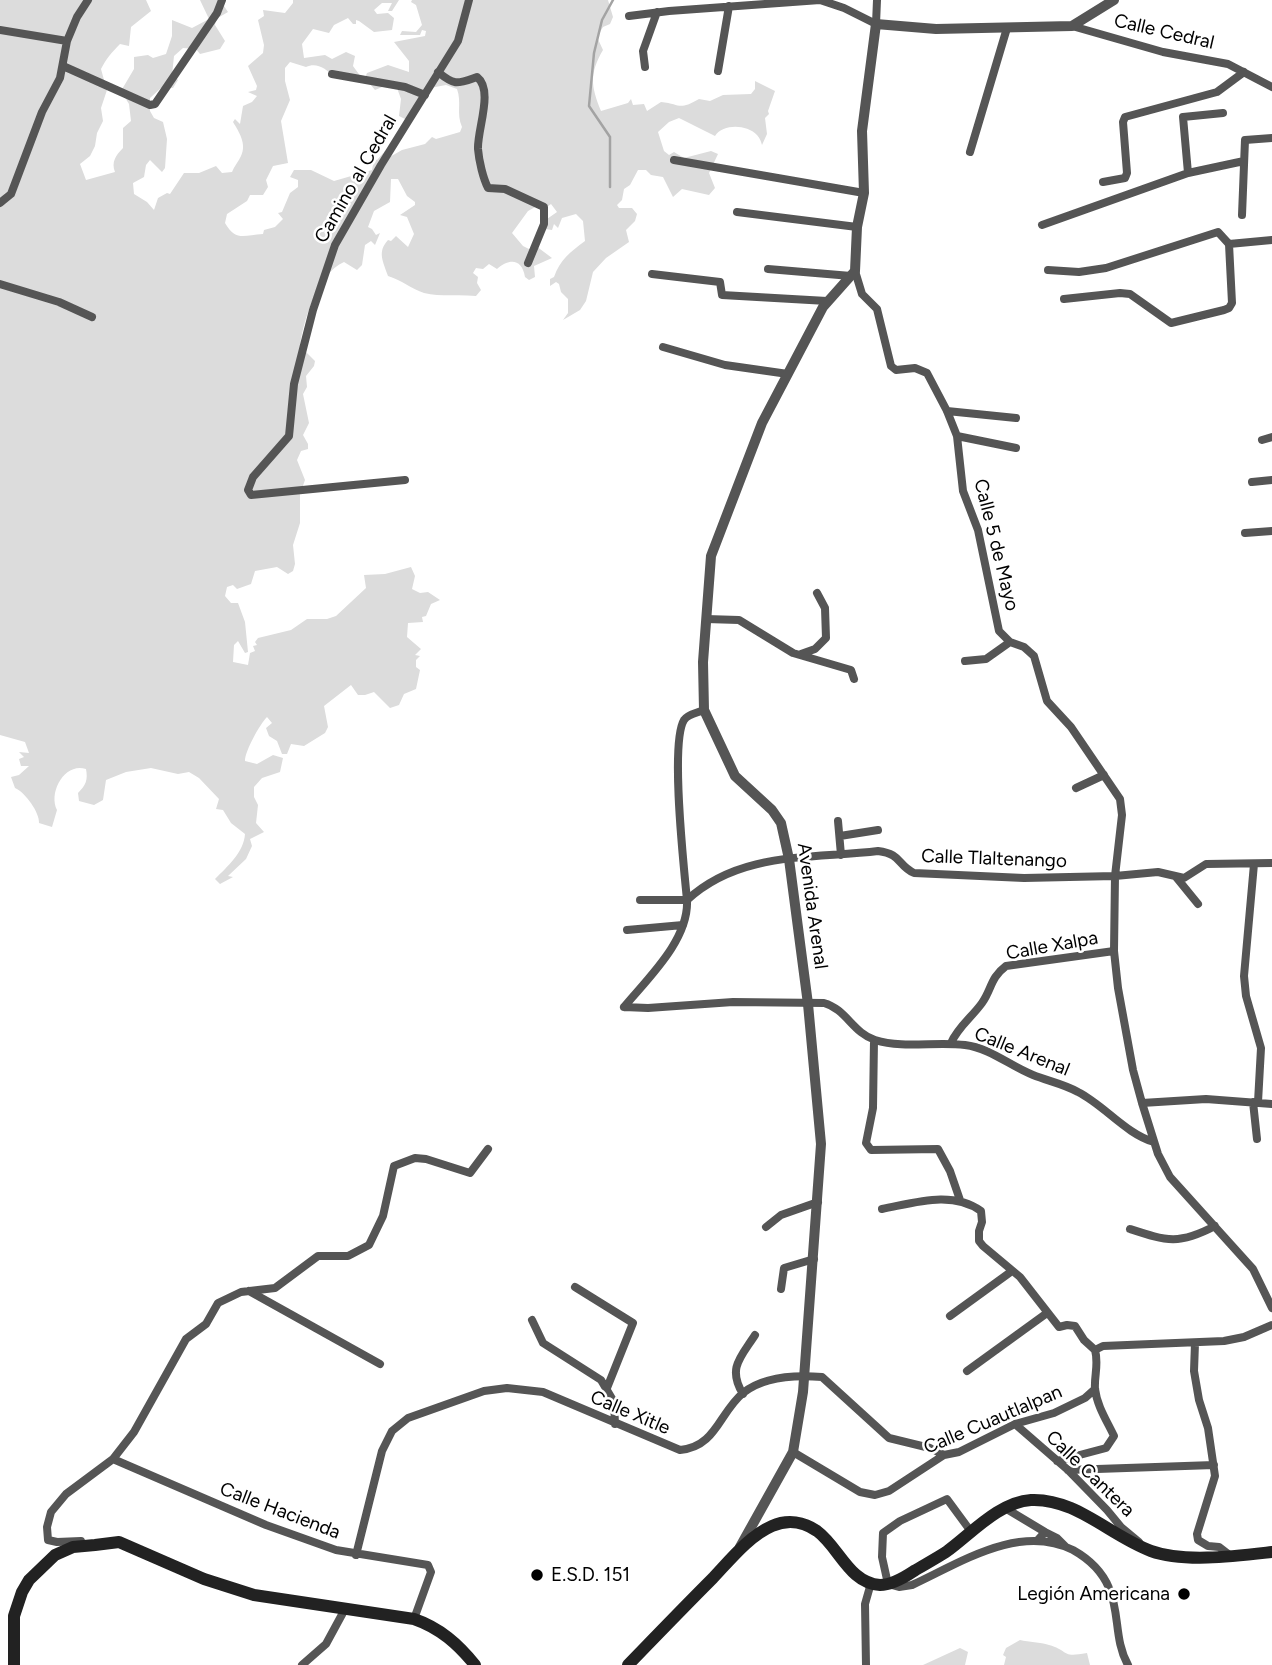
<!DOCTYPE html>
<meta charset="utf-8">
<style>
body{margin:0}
canvas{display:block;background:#fff}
</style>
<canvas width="1272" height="1665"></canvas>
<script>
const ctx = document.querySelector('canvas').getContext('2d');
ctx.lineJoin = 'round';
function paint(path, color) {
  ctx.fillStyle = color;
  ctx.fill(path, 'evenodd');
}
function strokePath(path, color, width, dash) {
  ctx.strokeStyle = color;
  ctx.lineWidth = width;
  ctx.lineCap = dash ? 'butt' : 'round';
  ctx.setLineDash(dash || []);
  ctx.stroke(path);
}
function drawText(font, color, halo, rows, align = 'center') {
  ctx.font = font + ' Figtree,sans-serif';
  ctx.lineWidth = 5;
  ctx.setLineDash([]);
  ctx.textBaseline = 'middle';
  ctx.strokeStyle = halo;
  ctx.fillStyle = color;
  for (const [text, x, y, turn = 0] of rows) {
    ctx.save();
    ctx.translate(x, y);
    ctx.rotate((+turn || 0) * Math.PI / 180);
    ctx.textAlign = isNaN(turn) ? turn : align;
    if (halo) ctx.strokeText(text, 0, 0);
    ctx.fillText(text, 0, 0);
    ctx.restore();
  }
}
const green = new Path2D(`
 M0,0H146L151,11L131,27L129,46L120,44C112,52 106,59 101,69L104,80L109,84L101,108L103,121L97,133L95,146L90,156L80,164L86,180L115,172C111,162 116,155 123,148V128L131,121L129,104L121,91L134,69V57L148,55L153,58L166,54L172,36V20L192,28L209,19L200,0H220L228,12L216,19L215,25L225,41L220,49L200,54L196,49L183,48L174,56L172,75L178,80L173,88H161L150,98V111L154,118L163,122L167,139L165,168L162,172L150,160L146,165L144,177L133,183L134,194L147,202L154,210L158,198L167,193L170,194L184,173H199L216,166L222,173L232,172C234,166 239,161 241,156C247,144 239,132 233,122L235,119L240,124L243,106L252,102L257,96L248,92L256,90L257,86L248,66L263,53L264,45L258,20L264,16L263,10L285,13L293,3V0H399L392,11H388L392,3H382L374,10L377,14L388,13L394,18L392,30L374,32L359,21L356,20V24H353L348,18L334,25L329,33L313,29L302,44L304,58L325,55L332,59L346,52L355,56L353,66L361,77L333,76C326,69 317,62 306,67L290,62L285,68V81L290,100L281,121L288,163L273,166L266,180L268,187L263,195H250L247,201L227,214L225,223C236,242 244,235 263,234L264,230L275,227L283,219L278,213L282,212L290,193L298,187V180L290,177L294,170H311L334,181L372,170L374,159L377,160L385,151L388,158L402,150L425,144L432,137L436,139L460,132L462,127C456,113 462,103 457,89L446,85L430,88L407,120L399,116L401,99L397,88L387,85L375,90L365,78L367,73L388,65L409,72V61L394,42L425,36L426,31L422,30L420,35H400L402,31L416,32L422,25L416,5L411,2L412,0H608L613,17L610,24L603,27L597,37L603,50C589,74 591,86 601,111L628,103L631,99L633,105L644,104L647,111L661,102C681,104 678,111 699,99L710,101L723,95L751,94L755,89V81L775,91L768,111L769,114L765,118L767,134L762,145C761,142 760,138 757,135C746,124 723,124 715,136L679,118L669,122L658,132L664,151L669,155L674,152L684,158L711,151L718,154L709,173L715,188L709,195L682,189L673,197L663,177L651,175L646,170H638L630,185L624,189L622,200L617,205L619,208H632L637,214L635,221L626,230L629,242L606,258L593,272L586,301L580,310L563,320L568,313V299L561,292L559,284L556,282L550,286V279L554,277C560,260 570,252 585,241L583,221L576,214L562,218L558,228L554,224L552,230L545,229L547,219L557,212L551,204L547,207L539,205L528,211L512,233L523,246L529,249L536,246L552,258L534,266L535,277L529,280L525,277C522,259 510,258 497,269L489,264L483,269L476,268L473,273L478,277L477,283L481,290L476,296C459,294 441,297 424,293C412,289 401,280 388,276C383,261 377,252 388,240L391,241L396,236L408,247L414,234L407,217L400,215L415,205V202L407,196L398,179H391L390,202L374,211L368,227L372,229L376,235L380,233L375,245L371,241L365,245L362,265L357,270L344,262C318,273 303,321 300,346L315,361L314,366L306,376L307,387L303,394L309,423L303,435L308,444V449L301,451L297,460L305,480L300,494V523L293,545L295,564L293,571L288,574L277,567L255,571L251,584L237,589L233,585L227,587L225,596L231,603H238L245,622L248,652L245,653L238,641L234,645L233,662L248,665L250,653L255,651L253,646L257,645L255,642L258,638L291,630L307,619H327L336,616L366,588L364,575L385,574L411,567L415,576L412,589L420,593L428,592L440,600L431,604L426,616L422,617L423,622L408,623L407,637L421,649L415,655L420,656L416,660V667L420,670L416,689L404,694L399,705L390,708L374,692L365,695H358L351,685L324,706L328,727L325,733L304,746L291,744L287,754H282L277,741L269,736L266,728L272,723L267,717C260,724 245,751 245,761L257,764L273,755L283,758L280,772L262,778L254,787V797L258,805L256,823L264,832L250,839L252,846L246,859L228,876L233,877L220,884L215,879C227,867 244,852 245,834L231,823L223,810L216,809L219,799L199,778L189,772L178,774L151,768L126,772L106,780L103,800L94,805L79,801L78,793C86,785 88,780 86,769C65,762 48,792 57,810L52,827L39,823C40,813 25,792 15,788L11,777L19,775L29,766H21L19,759L24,757L19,752L29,753L25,742L0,735Z
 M1020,1640C1029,1642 1040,1642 1049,1645C1070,1651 1060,1658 1087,1653L1090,1665H1004L1006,1657L1003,1655L1006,1648Z
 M960,1648L968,1652L965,1665H923Z`);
const stream = new Path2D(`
 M610,187V137L589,106L594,53L602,20L613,0`);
const minor = new Path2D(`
 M629,16L669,11L820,0L844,8L876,24L877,0
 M1072,26L1163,52L1228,64L1272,87
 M0,30L67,41
 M63,66L150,105L155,104L217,13L222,0
 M645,67L643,51L657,12
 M718,71L729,6
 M438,72C455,86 457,84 477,77C494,90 477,130 478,149C479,161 483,178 488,188L505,189L544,207V224L528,263
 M332,74L405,87L425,95
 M970,152L1007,28
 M674,160L864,193
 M1188,173L1183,117L1223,113
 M1103,182L1125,178L1127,173L1123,122L1125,117L1217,92L1244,72
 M0,203L11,194L42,112L60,78L67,41L77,17L88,0
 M737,212L857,227
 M1242,215L1245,140L1272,138
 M1042,225L1188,173L1244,161
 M1229,244L1272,240
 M768,269L851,276
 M1048,270L1079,272L1106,268L1218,232L1229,244
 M855,271L862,294L877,309L891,366L896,370L915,368L927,373L947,411L957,436L963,491L978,530L999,631L1010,642L1024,647L1034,656L1047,701L1071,727L1120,799L1122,815L1115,876L1114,951L1118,988L1133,1070L1142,1103L1158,1154L1170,1177L1253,1269L1272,1308
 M652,274L720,282L722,295L827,301
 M0,284L59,302L92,317
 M1064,299L1120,293L1130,294L1171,323L1224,310L1229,308L1232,303L1229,244
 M663,347L725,365L788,374
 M947,411L1016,418
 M957,436L1016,448
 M1262,440L1272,437
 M405,480L251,495L248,490L253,477L289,436L294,384L313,310L335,245L381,165L458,41L469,0
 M1252,482L1272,480
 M1245,533L1272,531
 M706,619L739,620L793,653L851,670L854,679
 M801,654L815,649L826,638L825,608L817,593
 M965,661L986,659L1010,642
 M1076,788L1104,775
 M838,821L841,855
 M840,836L878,830
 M1254,864L1244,976L1246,996L1261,1048L1258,1102
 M1176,877L1198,904
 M640,900H687C684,868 670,743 684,720C688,714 697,713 704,710
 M627,930L683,925
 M624,1007C648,978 689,940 687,900C740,851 811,859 878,851C902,854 897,865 914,873L1024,878L1115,876L1158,872L1184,878L1206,864L1272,863
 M624,1007L648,1008L733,1002L824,1003C846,1009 853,1033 875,1040C904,1049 936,1041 965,1045C990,1048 1010,1066 1033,1075C1048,1081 1064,1084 1078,1092C1104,1105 1126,1134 1154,1142
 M874,1040L873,1108L866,1143L871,1150L938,1149L950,1171L960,1200
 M951,1043C958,1027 972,1017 982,1003C992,989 990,978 1006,966L1114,951
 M1253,1102L1257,1139
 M1142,1103L1206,1099L1272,1104
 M882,1209C914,1203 952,1190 981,1211L982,1222L979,1231V1241L983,1246L1020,1277L1059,1327L1067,1325L1075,1326L1084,1340L1095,1350
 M766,1227L781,1215L818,1202
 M1130,1229C1167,1241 1179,1245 1215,1226
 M575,1287L633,1323L607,1388
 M781,1289L784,1268L814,1259
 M249,1291L380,1364
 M950,1316L1012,1271
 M532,1320L543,1343L601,1380L614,1402L615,1424
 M1195,1343L1194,1371L1199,1400L1208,1428L1215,1476L1197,1534L1198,1540L1208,1546L1219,1547L1232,1557
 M1095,1350L1103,1346L1224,1341L1244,1337L1272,1325
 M967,1371L1047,1313
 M743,1394C727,1368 741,1357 755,1335
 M1015,1424L1068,1470L1107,1510L1121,1527L1139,1542
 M793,1452L860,1492L875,1495L889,1491L944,1455L959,1452L1015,1424L1054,1413L1085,1398L1095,1389
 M113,1459L266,1525L336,1550L428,1565L431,1572L414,1619
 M1057,1461L1106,1448L1114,1436C1107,1421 1097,1406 1095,1389C1094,1376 1099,1364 1095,1350
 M1068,1470L1214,1465
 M1005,1508L1045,1532L1037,1541
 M1045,1532L1057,1538L1065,1546
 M972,1533L947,1499L900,1521L883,1533L882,1557L888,1584L899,1587L912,1585C960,1563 1019,1523 1073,1550C1089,1559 1102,1571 1109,1588C1120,1613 1114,1640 1128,1665
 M81,1541L57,1542L48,1540L47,1527L51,1512L66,1494L113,1459L134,1432L186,1339L206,1324L218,1303L241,1292L275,1288L318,1256H348L369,1245L383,1216L394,1166L415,1158L426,1159L470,1173L488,1149
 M356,1555L382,1451L392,1431L408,1418L484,1391L507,1388L543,1392L680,1450C716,1447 719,1413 743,1393C764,1376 797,1375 822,1377L889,1438L930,1448L944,1455
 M302,1665L326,1644L345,1609
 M866,1665L865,1604L871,1583`);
const tertiary = new Path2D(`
 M740,1547L793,1452L803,1392L821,1144L808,1004L789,859L781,823L772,810L735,776L704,710L703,662L711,556L762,423L823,307L855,271L857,227L864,193L862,131L876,24L936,29L1072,26L1114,0`);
const secondary = new Path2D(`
 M14,1665V1616L22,1592L29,1580L55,1555L73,1547L95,1545L119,1542L204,1579L254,1595L414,1619C440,1628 458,1644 475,1665
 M628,1665C656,1636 684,1607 713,1578C730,1560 749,1536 772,1526C788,1519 804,1522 817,1531C839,1547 849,1583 880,1585C891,1585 905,1577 914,1571C924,1565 935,1559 946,1552C971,1534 999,1502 1031,1500C1076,1498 1110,1536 1151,1551C1184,1563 1237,1556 1272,1552`);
const markers = [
 [537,1575,7,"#000"],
 [1184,1594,7,"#000"]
];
const streetNames = [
 ["Calle Cedral",1164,32,13],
 ["Camino al Cedral",356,179,-60],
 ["Calle 5 de Mayo",996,545,76],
 ["Calle Tlaltenango",994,859,2],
 ["Avenida Arenal",812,906,82],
 ["Calle Xalpa",1052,946,-10],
 ["Calle Arenal",1022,1052,22],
 ["Calle Xitle",630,1413,23],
 ["Calle Cuautlalpan",993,1420,-23],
 ["Calle Cantera",1090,1474,44],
 ["Calle Hacienda",280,1511,21]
];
const poiNames = [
 ["E.S.D. 151",551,1575],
 ["Legión Americana",1170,1594,"right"]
];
paint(green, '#dcdcdc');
strokePath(stream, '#a3a3a3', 2.5);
strokePath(minor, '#555', 8);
strokePath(tertiary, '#555', 10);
strokePath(secondary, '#222', 12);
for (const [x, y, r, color] of markers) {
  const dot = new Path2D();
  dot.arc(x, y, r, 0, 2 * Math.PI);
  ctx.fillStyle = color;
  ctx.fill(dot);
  strokePath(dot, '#fff', 2.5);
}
drawText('19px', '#000', '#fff', streetNames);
drawText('19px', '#000', '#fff', poiNames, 'left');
</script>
